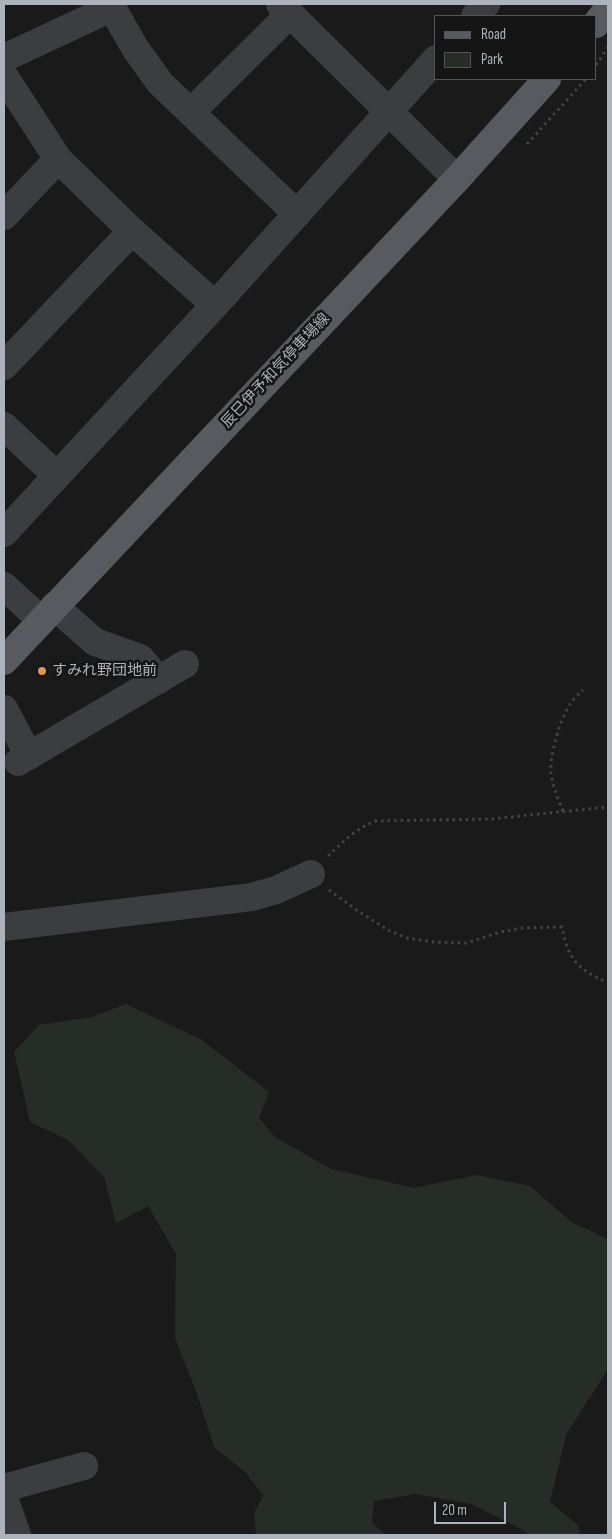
<!DOCTYPE html>
<meta charset="utf-8">
<style>
body{margin:0}
#map{position:relative;width:612px;height:1539px;overflow:hidden;background:#1a1a1b;font-family:"Sofia Sans Condensed",sans-serif}
canvas{display:block}
.frame{position:absolute;inset:0;border:5px solid #adb3ba;pointer-events:none}
.legend{position:absolute;left:434px;top:15px;width:162px;height:65px;box-sizing:border-box;background:#151516;border:1px solid #525458;margin:0;padding:6px 9px;list-style:none;font-size:15px;color:#adb3ba}
.legend li{display:flex;align-items:center;gap:10px;height:25px}
.legend b{width:25px;border:1px solid #525458}
.scale{position:absolute;left:434px;top:1502px;width:72px;height:22px;box-sizing:border-box;border:2px solid #adb3ba;border-top:0;padding-left:6px;font-size:15px;line-height:18px;white-space:nowrap;color:#adb3ba;-webkit-text-stroke:4px #151516;paint-order:stroke}
</style>
<div id="map">
<canvas width="612" height="1539"></canvas>
<div class="frame"></div>
<ul class="legend">
<li><b style="height:6px;background:#575a5f"></b>Road</li>
<li><b style="height:14px;background:#262d26"></b>Park</li>
</ul>
<div class="scale">20 m</div>
</div>
<script>
const ctx = document.querySelector('canvas').getContext('2d');
ctx.lineJoin = 'round';
function paint(path, color) {
  ctx.fillStyle = color;
  ctx.fill(path, 'evenodd');
}
function strokePath(path, color, width, dash) {
  ctx.strokeStyle = color;
  ctx.lineWidth = width;
  ctx.lineCap = dash ? 'butt' : 'round';
  ctx.setLineDash(dash || []);
  ctx.stroke(path);
}
function drawText(font, color, halo, rows, align = 'center') {
  ctx.font = font + ' "Sofia Sans Condensed","Noto Sans JP",sans-serif';
  ctx.lineWidth = 5;
  ctx.setLineDash([]);
  ctx.textBaseline = 'middle';
  ctx.strokeStyle = halo;
  ctx.fillStyle = color;
  for (const [text, x, y, turn = 0] of rows) {
    ctx.save();
    ctx.translate(x, y);
    ctx.rotate((+turn || 0) * Math.PI / 180);
    ctx.textAlign = isNaN(turn) ? turn : align;
    if (halo) ctx.strokeText(text, 0, 0);
    ctx.fillText(text, 0, 0);
    ctx.restore();
  }
}
const green = new Path2D(`
 M126,1004L202,1040L269,1092L259,1118L275,1137L331,1169L414,1188L477,1175L530,1186L573,1223L608,1239V1369L566,1435L550,1502L578,1525L580,1535H528L525,1531L471,1504L415,1494L374,1501L372,1522L385,1535H256L254,1514L263,1495L245,1472L214,1447L196,1391L175,1338L176,1254L148,1206L116,1223L104,1177L68,1140L30,1122L14,1052L39,1025L92,1017Z`);
const path = new Path2D(`
 M596,65L608,47
 M527,144L586,79
 M563,811C558,799 553,787 551,774C549,757 560,719 570,704C573,699 579,694 583,690
 M328,856C343,842 356,828 376,821L491,819L608,807
 M329,890L358,911L388,930L407,938L433,942L466,943L501,932L522,928L562,927C568,960 578,969 608,983`);
const minor = new Path2D(`
 M110,4L135,48L160,83L297,214
 M280,4L457,179
 M475,16L486,4
 M4,58L111,8
 M4,76L58,159L132,231L215,305
 M191,112L290,14
 M4,216L58,159
 M4,366L132,231
 M4,426L57,476
 M4,533L215,305L436,59
 M4,586L41,620
 M54,606L95,642L140,658L159,680
 M4,709L29,756
 M18,762L185,664
 M4,927L252,897L276,890L311,874
 M4,1488L84,1466
 M4,1498L17,1535`);
const major = new Path2D(`
 M596,24L608,9
 M4,661L457,179L547,79`);
const markers = [
 [42,671,5,"#e0964d"]
];
const streetNames = [
 ["辰巳伊予和気停車場線",276,371,-47]
];
const poiNames = [
 ["すみれ野団地前",52,671]
];
paint(green, '#262d26');
strokePath(path, '#414447', 3, [2.5, 4]);
strokePath(minor, '#3b3d40', 28);
strokePath(major, '#575a5f', 28);
for (const [x, y, r, color] of markers) {
  const dot = new Path2D();
  dot.arc(x, y, r, 0, 2 * Math.PI);
  ctx.fillStyle = color;
  ctx.fill(dot);
  strokePath(dot, '#151516', 2);
}
drawText('15px', '#adb3ba', '#151516', streetNames);
drawText('15px', '#adb3ba', '#151516', poiNames, 'left');
</script>
